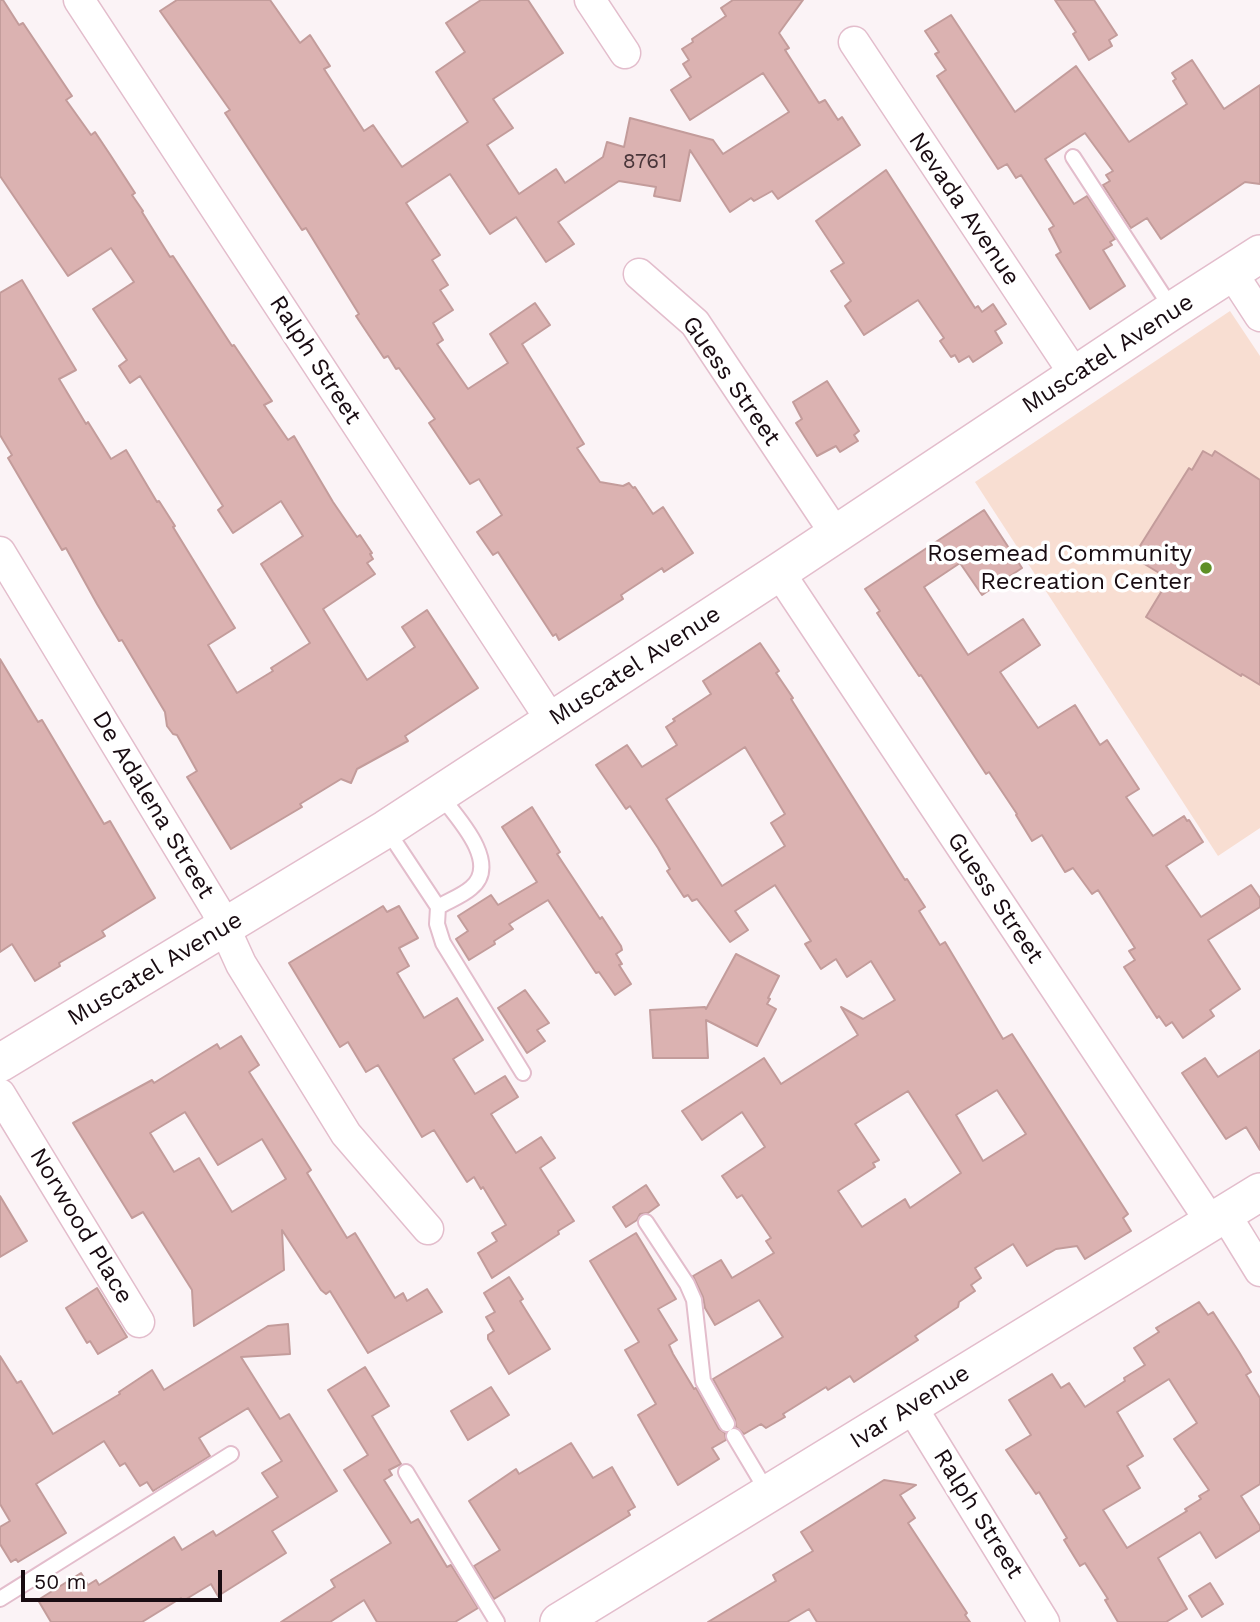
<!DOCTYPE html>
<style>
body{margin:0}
#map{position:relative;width:1260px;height:1622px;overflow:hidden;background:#fbf3f6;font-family:"Work Sans",sans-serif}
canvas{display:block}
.scale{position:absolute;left:21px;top:1570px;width:201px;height:32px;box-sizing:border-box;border:4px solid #190c12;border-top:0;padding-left:9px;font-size:21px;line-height:24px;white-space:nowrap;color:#190c12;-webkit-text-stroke:5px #fff;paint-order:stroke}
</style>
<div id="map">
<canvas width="1260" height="1622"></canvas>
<div class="scale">50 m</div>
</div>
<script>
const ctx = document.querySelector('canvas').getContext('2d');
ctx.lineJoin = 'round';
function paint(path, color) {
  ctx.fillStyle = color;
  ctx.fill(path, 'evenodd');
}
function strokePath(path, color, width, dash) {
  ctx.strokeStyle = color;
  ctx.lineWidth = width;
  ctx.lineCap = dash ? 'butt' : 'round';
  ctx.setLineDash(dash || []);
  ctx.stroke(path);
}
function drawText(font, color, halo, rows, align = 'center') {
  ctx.font = font + ' "Work Sans",sans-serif';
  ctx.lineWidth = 7;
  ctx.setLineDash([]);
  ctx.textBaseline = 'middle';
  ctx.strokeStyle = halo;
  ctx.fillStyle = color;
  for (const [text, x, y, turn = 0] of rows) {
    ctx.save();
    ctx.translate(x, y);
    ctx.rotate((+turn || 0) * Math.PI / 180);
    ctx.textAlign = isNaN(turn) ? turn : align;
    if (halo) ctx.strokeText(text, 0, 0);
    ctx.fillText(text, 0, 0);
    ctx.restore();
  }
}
const green = new Path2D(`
 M1230,311L1260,356V828L1218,856L975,482Z`);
const building = new Path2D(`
 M0,0H3L19,25L23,23L72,96L66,100L91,135L95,132L111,156L135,193L132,195L143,211L142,212L170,257L173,256L232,346L234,345L272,401L264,405L288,440L294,436L333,502L357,537L360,535L372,553L370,554L373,559L367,563L375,574L323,609L367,680L415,647L402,627L427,610L478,688L405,736L408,741L357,769L351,783L341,779L300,804L302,807L231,849L187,777L197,771L177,735L173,734L167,726L165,712L122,640L119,641L97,604L66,548L62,550L8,458L12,455L0,435V293L22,280L76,370L59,379L86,424L88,422L111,459L126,450L157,502L159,501L175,526L173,527L235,628L208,645L237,693L273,671L271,668L310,643L261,564L303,536L281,501L233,533L218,510L223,506L140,376L130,383L119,366L127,360L93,309L134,282L111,248L68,276L0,176Z
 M177,0H270L300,43L310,35L330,66L324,69L364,131L373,125L402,167L468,122L436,72L465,52L446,23L481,0H528L563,53L493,99L513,128L487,145L519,194L556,169L565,183L603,157L607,142L624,147L630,118L713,140L723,154L789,112L763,73L690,120L671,90L691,77L683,64L689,60L682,49L693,42L692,39L726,16L721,8L733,0H803L779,33L789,48L785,50L819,103L825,100L838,120L842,117L860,145L778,199L772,191L754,201L751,198L730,212L690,150L680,201L654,196L656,187L619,181L558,222L574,244L546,262L516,217L490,234L450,174L406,203L440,255L432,260L448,285L440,290L453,310L433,323L443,340L437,344L468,389L508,363L490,334L535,303L550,325L522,344L584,444L577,448L600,482L623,486L629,483L633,488L635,487L653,514L663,507L693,553L664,572L662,568L621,595L623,599L559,640L556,634L553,636L498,552L493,555L477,532L502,515L479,479L470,484L429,423L435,419L399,368L396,369L388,356L384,358L356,316L359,314L306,228L302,230L225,113L230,110L160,11Z
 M1055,0H1094L1117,35L1109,40L1112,46L1089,60L1073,34L1076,32Z
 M951,15L1015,112L1076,66L1129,142L1187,104L1173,81L1176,79L1172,73L1192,60L1224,109L1260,85V184L1245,182L1161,239L1147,218L1131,228L1103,185L1110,181L1106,175L1113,171L1085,133L1045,159L1074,204L1087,196L1115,239L1110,242L1112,245L1103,250L1125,286L1090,309L1056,255L1061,252L1049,229L1054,226L1021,175L1016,178L1007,164L998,169L937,76L946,70L935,54L939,52L925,31Z
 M886,170L975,308L978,306L982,312L993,304L1006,324L995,331L1002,343L973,362L969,356L959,362L955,355L951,357L940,341L944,338L918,300L864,335L845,306L851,301L831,271L844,263L816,221Z
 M827,381L859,431L854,435L858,441L840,452L836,446L817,456L796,423L802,419L793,402Z
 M1203,451L1212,456L1215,451L1260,480V685L1242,674L1241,676L1146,617L1169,579L1133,557L1189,468L1192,470Z
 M984,510L1022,568L982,595L960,563L924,587L968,655L1023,619L1040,645L1000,672L1038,728L1075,705L1100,745L1107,740L1139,789L1126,797L1153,836L1184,816L1187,821L1189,820L1203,842L1166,866L1201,917L1251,885L1260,898V907L1208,940L1240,989L1210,1010L1214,1016L1183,1038L1172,1022L1166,1026L1159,1016L1157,1018L1124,967L1135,960L1129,951L1135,948L1098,890L1092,894L1073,868L1065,872L1042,835L1032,841L1016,815L1017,814L989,772L986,774L921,675L919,676L877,613L880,611L865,589Z
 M760,643L779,671L776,673L793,698L791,699L905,880L907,879L925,907L919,911L940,945L945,942L1003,1039L1012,1034L1128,1214L1123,1218L1131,1231L1085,1259L1077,1246L1056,1249L1027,1266L1013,1244L975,1268L981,1278L971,1285L975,1291L959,1302L958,1307L915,1336L918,1340L854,1382L850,1376L828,1390L826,1387L783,1414L785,1417L766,1428L761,1424L744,1434L736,1427L735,1419L713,1379L783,1337L759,1300L715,1325L705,1308L703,1297L693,1276L721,1260L732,1278L774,1253L766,1241L771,1238L742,1195L737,1198L722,1176L765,1147L742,1112L702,1140L682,1111L764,1058L781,1084L858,1035L841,1007L863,1019L895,1000L871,961L847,977L836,959L821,969L805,944L811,941L775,885L735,911L748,930L730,942L697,899L692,901L688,895L684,897L667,871L670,869L658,848L630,806L626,809L596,765L627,745L642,767L677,745L666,727L675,721L673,719L711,694L703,681ZM745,747L785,814L771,823L785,846L722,886L666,799ZM997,1090L1026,1134L983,1161L956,1115ZM908,1091L961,1173L910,1208L905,1199L862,1227L838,1191L875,1167L873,1163L879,1160L855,1124Z
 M0,659L38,722L42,720L104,824L110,821L155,898L102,931L105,936L59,963L60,966L35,981L12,944L0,952Z
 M532,807L560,852L557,854L600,919L602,917L621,946L622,950L616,954L622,964L619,965L631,984L615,995L599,972L596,973L548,900L509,924L513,929L494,941L495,944L469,960L456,939L468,931L458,916L491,895L498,905L537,882L502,827Z
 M383,906L387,912L399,906L418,938L399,948L409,966L397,973L424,1018L457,998L483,1040L453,1059L475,1094L505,1076L518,1097L491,1114L516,1153L541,1137L555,1158L540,1168L574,1221L558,1231L559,1234L492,1278L478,1253L497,1241L492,1233L506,1225L483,1187L481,1189L474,1177L467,1182L434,1130L422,1137L378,1065L366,1072L348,1042L340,1047L289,963Z
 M736,954L779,976L768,998L770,999L767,1004L776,1009L757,1046L706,1020L708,1058H653L650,1010L705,1007L706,1009Z
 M525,990L549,1023L537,1030L545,1041L527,1053L498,1008Z
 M241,1036L259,1065L249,1072L311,1170L307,1173L347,1238L355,1233L395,1298L403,1293L407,1301L427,1289L442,1312L368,1353L330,1291L326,1294L321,1290L282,1230L284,1270L194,1326L192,1290L143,1212L132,1218L73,1123L152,1080L154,1083L217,1044L220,1049ZM185,1112L218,1165L262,1139L286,1179L232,1212L199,1158L174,1172L150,1133Z
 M1260,1050V1150L1246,1127L1226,1139L1182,1073L1205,1058L1218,1077Z
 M646,1185L659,1205L648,1213L640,1214L637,1220L626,1227L613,1207Z
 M0,1196L27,1241L0,1257Z
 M636,1233L676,1299L658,1309L677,1340L669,1345L673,1354L694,1389L696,1388L719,1429L725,1433L726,1440L712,1448L719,1459L678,1485L638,1415L656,1404L625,1350L639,1342L590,1261Z
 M509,1277L523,1299L520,1301L550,1349L509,1374L488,1339V1335L494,1331L486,1317L495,1312L484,1293Z
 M97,1288L127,1337L98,1354L90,1341L87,1343L66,1308Z
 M1199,1302L1208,1315L1213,1312L1239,1352L1251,1372L1246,1375L1260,1398V1484L1241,1496L1260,1526V1530L1216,1558L1200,1532L1158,1558L1187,1609L1166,1622H1118L1105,1600L1108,1599L1085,1563L1080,1566L1064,1540L1067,1538L1039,1492L1036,1494L1006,1450L1031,1435L1009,1400L1052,1374L1061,1388L1069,1383L1085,1407L1125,1381L1124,1378L1145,1365L1134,1348L1159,1332L1156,1328ZM1169,1379L1197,1423L1174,1439L1209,1490L1199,1496L1201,1499L1185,1509L1187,1511L1127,1548L1103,1510L1140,1488L1127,1466L1143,1456L1117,1412Z
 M288,1324L290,1354L241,1357L280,1419L289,1414L337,1491L272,1531L286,1553L218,1596L211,1584L183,1601L181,1598L142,1622H51L38,1600L81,1573L88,1585L96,1580L99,1585L174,1537L182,1550L213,1531L216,1536L278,1497L262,1473L282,1461L248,1408L199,1438L210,1456L153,1491L147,1482L140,1486L125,1463L120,1466L104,1441L36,1484L66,1533L18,1562L16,1559L11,1562L0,1544V1527L10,1521L0,1504V1356L17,1383L21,1381L53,1434L120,1394L119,1392L152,1370L164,1390L268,1326Z
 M365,1367L389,1406L372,1416L401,1464L389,1470L392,1475L384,1480L411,1523L418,1519L447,1567L451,1565L478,1608L455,1622H377L364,1600L330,1622H281L335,1587L331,1580L391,1543L344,1470L368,1455L328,1390Z
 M491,1387L509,1415L468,1440L451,1411Z
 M571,1443L593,1478L612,1467L635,1507L628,1511L630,1515L494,1599L474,1566L500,1550L469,1501L516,1469L519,1474Z
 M884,1480L916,1485L900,1495L915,1518L908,1523L967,1613L965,1615L970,1622H817L809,1609L787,1622H708L776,1581L773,1575L813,1551L801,1532Z
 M1210,1583L1223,1604L1202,1617L1189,1596Z`);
const service = new Path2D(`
 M1073,157L1172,309
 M387,830L438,907C448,901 462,896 471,888C502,863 455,815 439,794
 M438,907L437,924L443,943L523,1073
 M646,1222L687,1284L694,1300L703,1381L727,1424
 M734,1436L768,1493
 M406,1472L497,1622
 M0,1599L231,1454`);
const minor = new Path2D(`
 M79,0L551,720
 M590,0L625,53
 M854,42L1075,375
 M1232,273L1260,316
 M639,274L695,323L835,533
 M0,552L216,909L241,964L346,1134L428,1229
 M779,572L1211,1222
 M0,1094L139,1322
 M1225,1214L1260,1271
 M911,1406L1044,1622`);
const tertiary = new Path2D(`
 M0,1063L386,829L779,572L1173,310L1260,254
 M559,1622L1260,1192`);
const markers = [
 [1206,568,7,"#5e8f25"]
];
const numberNames = [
 ["8761",645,162]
];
const streetNames = [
 ["Nevada Avenue",964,209,56],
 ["Muscatel Avenue",1108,354,-33],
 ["Ralph Street",315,360,57],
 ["Guess Street",731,381,55],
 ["Muscatel Avenue",635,666,-33],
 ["De Adalena Street",153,805,59],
 ["Guess Street",995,898,56],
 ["Muscatel Avenue",155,969,-31],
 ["Norwood Place",81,1226,59],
 ["Ivar Avenue",910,1407,-32],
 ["Ralph Street",978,1514,58]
];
const poiNames = [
 ["Rosemead Community",1192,554],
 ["Recreation Center",1192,582]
];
paint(green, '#f8ded2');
paint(building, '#dbb2b1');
strokePath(building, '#c39c9b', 2);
strokePath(service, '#e3bdcc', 18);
strokePath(minor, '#e3bdcc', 33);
strokePath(tertiary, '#e3bdcc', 40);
strokePath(service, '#fff', 14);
strokePath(minor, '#fff', 30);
strokePath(tertiary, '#fff', 37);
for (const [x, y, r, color] of markers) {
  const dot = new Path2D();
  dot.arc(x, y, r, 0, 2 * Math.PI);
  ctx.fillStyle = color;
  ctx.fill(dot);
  strokePath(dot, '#fff', 2.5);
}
drawText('21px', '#4a363a', null, numberNames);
drawText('24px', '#190c12', '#fff', streetNames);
drawText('24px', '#190c12', '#fff', poiNames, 'right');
</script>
